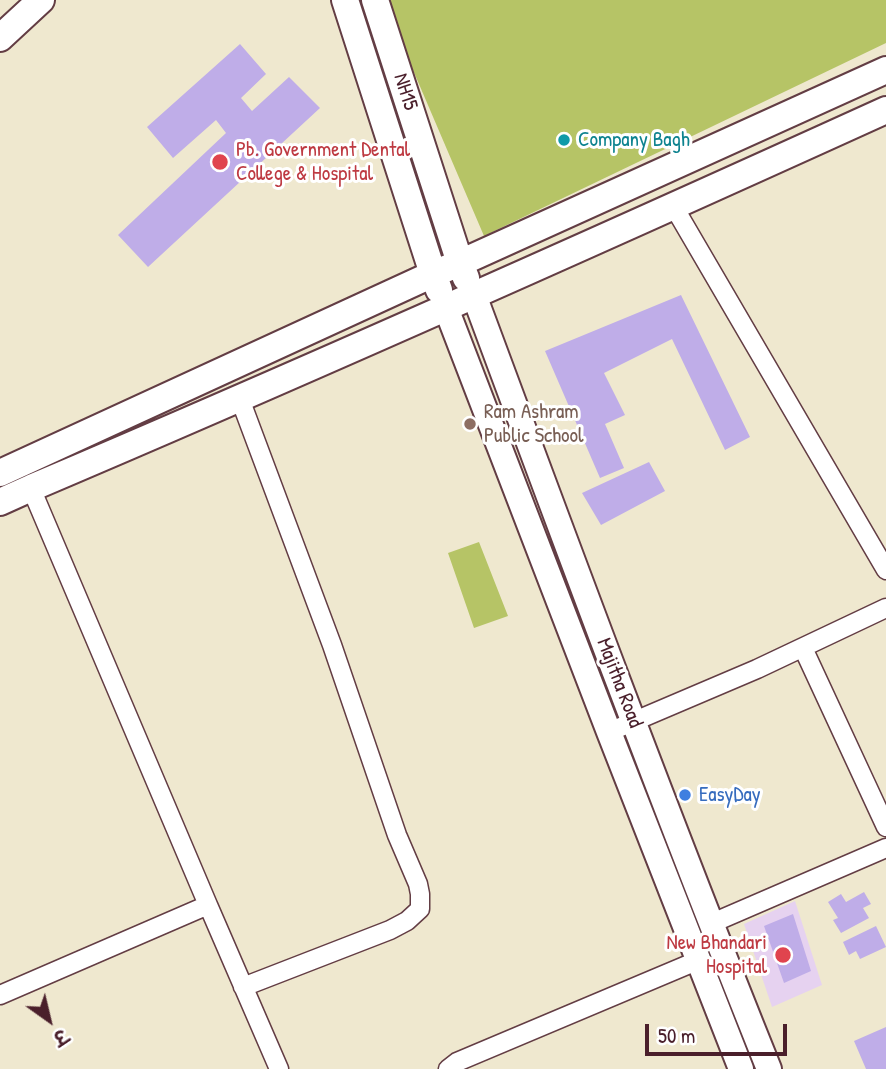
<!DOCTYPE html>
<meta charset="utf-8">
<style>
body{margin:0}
#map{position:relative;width:886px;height:1069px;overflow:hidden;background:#efe8cf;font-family:"Patrick Hand","Playpen Sans Deva",sans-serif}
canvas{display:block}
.north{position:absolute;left:14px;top:985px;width:70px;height:70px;-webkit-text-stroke:5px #fff;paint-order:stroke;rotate:146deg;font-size:19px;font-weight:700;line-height:28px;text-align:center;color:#4a1f2b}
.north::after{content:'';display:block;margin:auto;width:24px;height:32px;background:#4a1f2b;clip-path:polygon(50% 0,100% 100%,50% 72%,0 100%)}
.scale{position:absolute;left:645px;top:1024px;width:142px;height:32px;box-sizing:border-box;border:4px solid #4a1f2b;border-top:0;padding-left:9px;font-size:21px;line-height:24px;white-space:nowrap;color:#4a1f2b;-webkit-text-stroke:5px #fff;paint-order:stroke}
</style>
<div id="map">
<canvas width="886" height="1069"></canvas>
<div class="north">उ</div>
<div class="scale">50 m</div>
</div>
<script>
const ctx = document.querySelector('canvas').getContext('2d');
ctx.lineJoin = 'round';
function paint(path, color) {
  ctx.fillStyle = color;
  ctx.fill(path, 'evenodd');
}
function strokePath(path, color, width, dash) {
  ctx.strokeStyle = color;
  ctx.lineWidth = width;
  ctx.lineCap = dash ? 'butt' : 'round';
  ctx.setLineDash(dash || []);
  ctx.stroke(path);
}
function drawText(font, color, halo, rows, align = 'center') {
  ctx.font = font + ' "Patrick Hand",sans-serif';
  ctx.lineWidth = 6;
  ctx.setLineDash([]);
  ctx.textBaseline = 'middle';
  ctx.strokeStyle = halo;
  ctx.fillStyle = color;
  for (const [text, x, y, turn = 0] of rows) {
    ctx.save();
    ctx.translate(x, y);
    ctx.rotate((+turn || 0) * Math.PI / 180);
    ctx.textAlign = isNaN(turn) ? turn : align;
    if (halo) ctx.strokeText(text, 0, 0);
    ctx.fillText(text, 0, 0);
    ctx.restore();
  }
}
const built = new Path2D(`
 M795,901L822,985L772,1007L744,924Z`);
const green = new Path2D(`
 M383,0H886V43L484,236Z
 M479,542L508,616L474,628L448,553Z`);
const building = new Path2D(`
 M240,44L266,74L241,98L252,111L289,77L320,108L148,267L118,235L226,133L216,120L173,158L147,127Z
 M681,295L750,437L725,450L672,339L604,373L625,415L605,424L624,468L600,478L545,351Z
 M649,462L665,491L601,525L582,493Z
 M864,892L871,904L863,908L869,918L841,933L833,920L838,918L828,902L841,894L846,902Z
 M793,914L811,971L784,983L764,926Z
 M876,926L886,947L860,959L856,951L849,955L843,942Z
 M886,1027V1069H866L854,1041Z`);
const minor = new Path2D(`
 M674,207L886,570
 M240,399L332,645L397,835L418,884L420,894V909L407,921L390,930L243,987
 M803,648L886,827
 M609,732L757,669L886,608
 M208,905L279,1069
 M710,924L886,848
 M0,995L208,905L31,488
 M448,1069L457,1062L699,960`);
const secondary = new Path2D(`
 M474,295C570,554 666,813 769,1069
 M446,308L609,732L741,1069`);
const primary = new Path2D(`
 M375,0L460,263L466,278
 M0,38L41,0
 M439,290L433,274L460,263L886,70
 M0,473L433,274L345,0
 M0,502L31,488C318,366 602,239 886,110`);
const markers = [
 [564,140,7,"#0f9aa8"],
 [220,162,9,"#e0444e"],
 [470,424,7,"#8d6e63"],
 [685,795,7,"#3f7fe0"],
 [783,955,9,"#e0444e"]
];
const streetNames = [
 ["NH15",405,92,72],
 ["Majitha Road",619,683,69]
];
const cultureNames = [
 ["Company Bagh",578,140]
];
const healthNames = [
 ["Pb. Government Dental",236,150],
 ["College & Hospital",236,174],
 ["New Bhandari",767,943,"right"],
 ["Hospital",767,967,"right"]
];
const educationNames = [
 ["Ram Ashram",484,412],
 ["Public School",484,436]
];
const shopNames = [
 ["EasyDay",699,795]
];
paint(built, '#e6d2f0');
paint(green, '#b6c466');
paint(building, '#bfade8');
strokePath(minor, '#633d44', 21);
strokePath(secondary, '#633d44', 28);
strokePath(primary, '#633d44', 30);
strokePath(minor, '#fff', 18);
strokePath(secondary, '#fff', 24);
strokePath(primary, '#fff', 26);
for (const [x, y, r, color] of markers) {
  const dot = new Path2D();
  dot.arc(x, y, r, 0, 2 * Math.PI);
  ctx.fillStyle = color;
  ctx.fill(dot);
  strokePath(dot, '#fff', 2.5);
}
drawText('21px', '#4a1f2b', '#fff', streetNames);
drawText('21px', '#0d838f', '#fff', cultureNames, 'left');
drawText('21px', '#be3a42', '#fff', healthNames, 'left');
drawText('21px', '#785e54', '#fff', educationNames, 'left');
drawText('21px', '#366cbe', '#fff', shopNames, 'left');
</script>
